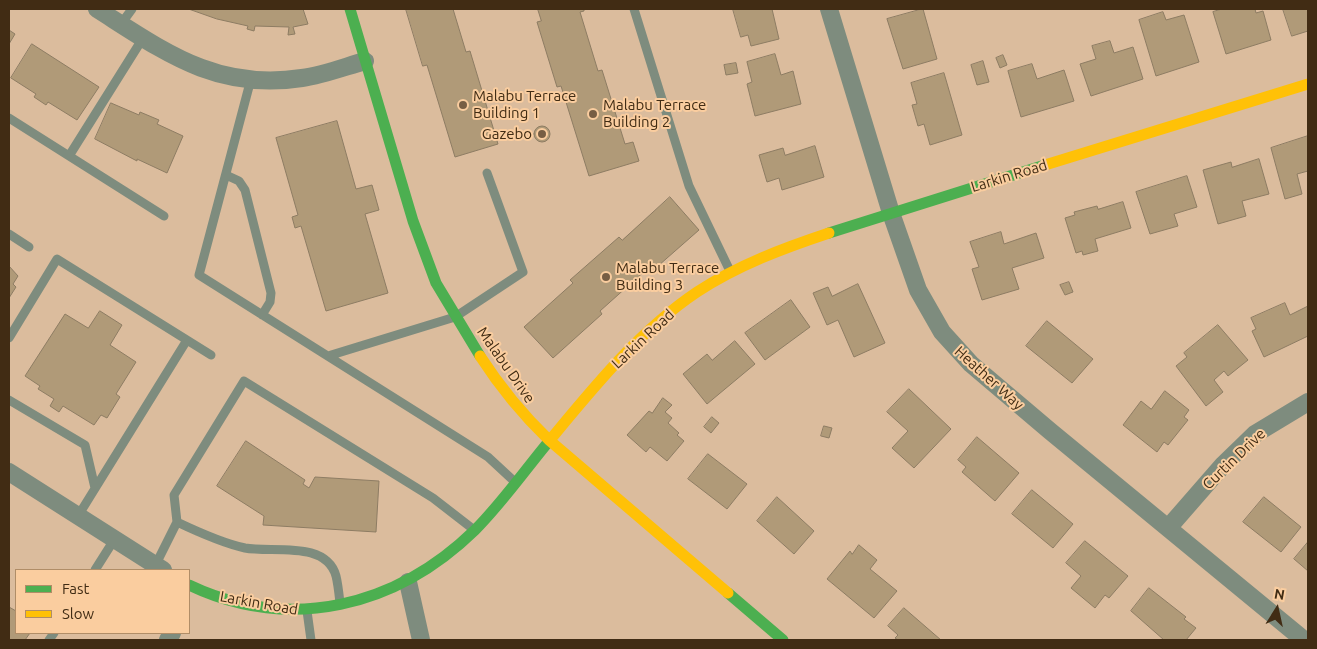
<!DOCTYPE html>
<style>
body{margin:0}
#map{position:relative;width:1317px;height:649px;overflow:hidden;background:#dbbc9d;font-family:Ubuntu,sans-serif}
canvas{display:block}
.frame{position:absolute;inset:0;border:10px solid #412c14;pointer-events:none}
.legend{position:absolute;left:15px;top:569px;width:175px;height:65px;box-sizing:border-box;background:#facd9f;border:1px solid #b08d67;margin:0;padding:6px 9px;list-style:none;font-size:15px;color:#412c14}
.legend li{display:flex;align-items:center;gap:10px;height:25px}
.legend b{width:25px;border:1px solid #b08d67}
.north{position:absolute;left:1252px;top:584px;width:50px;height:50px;-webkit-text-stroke:4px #facd9f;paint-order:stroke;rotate:10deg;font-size:14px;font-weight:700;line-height:20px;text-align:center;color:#412c14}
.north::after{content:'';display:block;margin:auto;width:18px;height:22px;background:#412c14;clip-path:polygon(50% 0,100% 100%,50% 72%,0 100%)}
</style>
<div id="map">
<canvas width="1317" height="649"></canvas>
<div class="frame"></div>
<ul class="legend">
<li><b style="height:6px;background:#4caf50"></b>Fast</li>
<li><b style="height:6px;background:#ffc107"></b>Slow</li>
</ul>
<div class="north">N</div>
</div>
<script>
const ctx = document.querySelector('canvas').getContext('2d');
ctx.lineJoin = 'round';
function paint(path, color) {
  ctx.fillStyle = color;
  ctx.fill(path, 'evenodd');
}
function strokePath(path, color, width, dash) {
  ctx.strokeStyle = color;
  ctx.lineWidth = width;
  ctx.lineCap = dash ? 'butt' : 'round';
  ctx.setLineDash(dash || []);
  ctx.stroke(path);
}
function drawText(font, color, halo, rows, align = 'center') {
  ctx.font = font + ' Ubuntu,sans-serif';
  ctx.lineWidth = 4;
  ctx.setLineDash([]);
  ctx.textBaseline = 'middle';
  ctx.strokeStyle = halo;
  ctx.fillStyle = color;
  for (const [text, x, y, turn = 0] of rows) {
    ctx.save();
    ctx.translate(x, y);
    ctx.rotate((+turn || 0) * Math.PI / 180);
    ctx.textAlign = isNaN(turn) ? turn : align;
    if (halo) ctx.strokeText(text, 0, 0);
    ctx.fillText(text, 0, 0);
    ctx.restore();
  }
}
const building = new Path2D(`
 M189,9H303L308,24L293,27L295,34L288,35L289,27L255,26L254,31L247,29L248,26L217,19Z
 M406,9H453L466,52L470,51L498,144L455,157L427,65L423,66Z
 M538,9H584V11L580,12L598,71L602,70L625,144L633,142L639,161L589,176L561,86L557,87L537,22L541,21Z
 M733,9H772L779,39L751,46L748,35L741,37Z
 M923,9L937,59L903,69L887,19Z
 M1222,9H1255L1256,13L1263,11L1271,40L1226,54L1213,12Z
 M1283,9H1308V31L1292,36Z
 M1163,12L1166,20L1184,15L1199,62L1156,76L1139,20Z
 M9,30L15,34L9,44Z
 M1110,41L1114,53L1133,47L1143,79L1091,96L1080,64L1096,59L1092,46Z
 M32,44L99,87L77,120L48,102L46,105L34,97L36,94L11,78Z
 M775,54L781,75L793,71L801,104L755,116L747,84L752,82L747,62Z
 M1003,55L1007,65L1000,68L996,58Z
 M983,61L989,82L977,85L971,65Z
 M736,63L738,73L726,75L724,65Z
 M1032,64L1037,79L1064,70L1074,101L1021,117L1008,71Z
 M944,73L962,135L930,145L924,124L918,126L912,105L917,104L911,83Z
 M111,103L139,115L140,112L159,120L157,124L183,136L167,173L137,159V161L95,139Z
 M337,121L356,189L372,185L379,210L365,214L388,293L326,311L301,226L295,228L292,217L298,215L276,138Z
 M534 134a8 8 0 1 1 16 0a8 8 0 1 1-16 0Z
 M1308,136V171L1297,174L1302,194L1285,199L1271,148Z
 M815,146L824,177L782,190L779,178L767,182L759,155L783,148L785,155Z
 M1259,159L1269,194L1242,201L1246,216L1218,224L1203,170L1231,162L1232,167Z
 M1187,176L1197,207L1174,214L1178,226L1150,234L1136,192Z
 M670,197L699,230L650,273L647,269L600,311L602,314L553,358L524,327L573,283L570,280L619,237L622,240Z
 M1123,202L1131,228L1095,239L1098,251L1083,255L1082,251L1076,253L1065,218L1075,215L1074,212L1097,206L1098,209Z
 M1001,232L1004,244L1036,233L1044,258L1012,268L1019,289L982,300L972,269L979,267L970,242Z
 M9,266L18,276L13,284L16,287L9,298Z
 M1069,282L1073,292L1065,295L1060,285Z
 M858,284L885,343L854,357L838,320L827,325L813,293L828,287L832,296Z
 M791,300L810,327L765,360L745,333Z
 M1285,303L1290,315L1308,306V336L1264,357L1252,331L1256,329L1251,318Z
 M100,311L122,325L110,345L136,362L116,394L120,397L107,418L101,415L94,425L63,406L59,412L50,406L54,399L38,389L40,386L25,376L65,314L88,328Z
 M1047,321L1093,359L1072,383L1026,346Z
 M1218,325L1248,360L1228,376L1224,371L1214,380L1223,392L1206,406L1176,366L1187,357L1184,353Z
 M735,341L755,364L707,404L683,374L707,354L712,360Z
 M909,389L951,429L914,468L892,448L908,431L887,412Z
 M1165,391L1189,410L1184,417L1188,420L1168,445L1164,442L1157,452L1123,425L1141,401L1151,409Z
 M663,398L672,405L665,412L672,418L668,423L679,433L677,435L684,441L667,461L650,447L646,452L627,435L649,411L652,413Z
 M712,417L719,423L711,433L704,427Z
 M824,426L832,428L829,438L821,436Z
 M977,437L1019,473L995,501L962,472L966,467L958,460Z
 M246,441L305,480L303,484L309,488L315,477L379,481L376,532L263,525L264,516L217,486Z
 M708,454L747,484L727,509L688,479Z
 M1032,490L1073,524L1053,548L1012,514Z
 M777,497L814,531L794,554L757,521Z
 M1264,497L1301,527L1281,552L1243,522Z
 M1085,541L1128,576L1109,598L1105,595L1095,608L1071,588L1081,576L1066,563Z
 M1308,542V571L1294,559Z
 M859,545L877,560L870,569L897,591L874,618L827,579L850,551L852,554Z
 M1149,588L1186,617L1184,619L1196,628L1186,640H1164L1131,611Z
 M9,607L16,611V633H30L25,640H9Z
 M904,608L941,640H898L895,638L898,635L888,626Z`);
const lane = new Path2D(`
 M634,9L689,186L730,271
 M121,24L132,9
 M251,79L199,275L488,457L515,482
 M9,118L164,216
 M69,156L143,38
 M226,175L239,181L245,190L271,293L270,302L262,315
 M9,234L29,247
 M9,338L57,259L211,355
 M328,356L455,317L523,272L487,173
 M9,400L85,445L95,488
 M78,516L187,340
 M177,522C198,532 222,543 245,548C272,553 326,540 336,576C338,584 339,594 340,603
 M155,566L177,522L174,495L244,381L433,498L473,529
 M95,570L114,540
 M307,611L311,640
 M49,640L54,633`);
const street = new Path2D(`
 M97,9C165,52 216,91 302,78C323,75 344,67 365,61
 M829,9L891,213L918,290L942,332L971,364L1050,431L1304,640
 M9,472L163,570
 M1169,527L1223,465L1255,434L1308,402
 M408,582L421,640
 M168,640L172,633`);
const fast = new Path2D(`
 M350,9L413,221L436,283L480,356
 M829,233L1045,165
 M189,585C290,633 396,607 475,530C502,503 525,470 550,440
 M728,593L783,640`);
const slow = new Path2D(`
 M1045,165L1308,84
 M480,356C500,387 522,414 549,440L728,593
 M550,440C594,387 639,331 697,292C738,265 784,248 829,233`);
const markers = [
 [463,105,5,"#775e44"],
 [593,114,5,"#775e44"],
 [542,134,5,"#775e44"],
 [606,277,5,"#775e44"]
];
const poiNames = [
 ["Malabu Terrace",473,96],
 ["Building 1",473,113],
 ["Malabu Terrace",603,105],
 ["Building 2",603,122],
 ["Gazebo",532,134,"right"],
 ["Malabu Terrace",616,268],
 ["Building 3",616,285]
];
const streetNames = [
 ["Larkin Road",1009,176,-17],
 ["Larkin Road",643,339,-43],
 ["Malabu Drive",506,365,55],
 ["Heather Way",989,378,42],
 ["Curtin Drive",1234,459,-44],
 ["Larkin Road",259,603,10]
];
paint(building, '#b09a78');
strokePath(building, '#8d7c63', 1);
strokePath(lane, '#7e8c7e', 9);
strokePath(street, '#7e8c7e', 18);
strokePath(fast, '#4caf50', 11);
strokePath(slow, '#ffc107', 11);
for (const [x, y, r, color] of markers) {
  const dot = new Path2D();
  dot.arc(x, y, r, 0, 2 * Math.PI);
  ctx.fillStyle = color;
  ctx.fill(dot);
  strokePath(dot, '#facd9f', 2);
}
drawText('15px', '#412c14', '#facd9f', poiNames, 'left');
drawText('15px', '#412c14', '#facd9f', streetNames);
</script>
